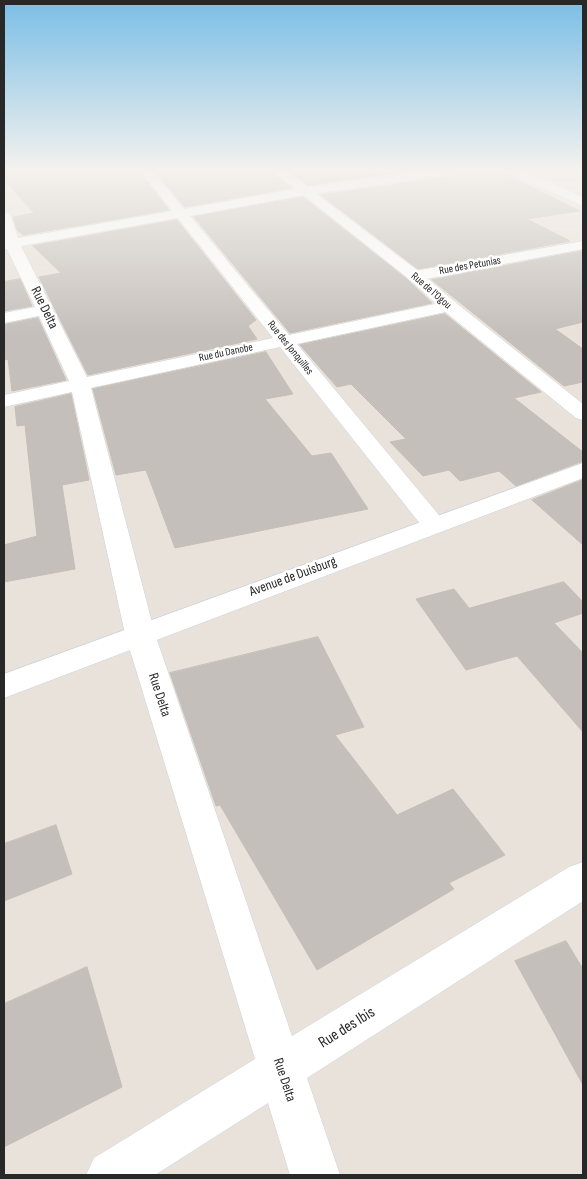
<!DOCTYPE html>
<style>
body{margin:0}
#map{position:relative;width:587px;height:1179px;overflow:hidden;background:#e9e2da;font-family:"Sofia Sans Condensed",sans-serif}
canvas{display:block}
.frame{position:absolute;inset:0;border:5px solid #282828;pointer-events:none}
</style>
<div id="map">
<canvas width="587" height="1179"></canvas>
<div class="frame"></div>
</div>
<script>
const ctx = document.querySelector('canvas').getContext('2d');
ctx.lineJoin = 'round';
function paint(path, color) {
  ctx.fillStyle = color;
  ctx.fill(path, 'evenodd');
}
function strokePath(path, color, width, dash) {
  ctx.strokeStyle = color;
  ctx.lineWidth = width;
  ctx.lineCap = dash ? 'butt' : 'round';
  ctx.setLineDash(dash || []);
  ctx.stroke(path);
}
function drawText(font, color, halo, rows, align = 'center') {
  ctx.font = font + ' "Sofia Sans Condensed",sans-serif';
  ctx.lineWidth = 5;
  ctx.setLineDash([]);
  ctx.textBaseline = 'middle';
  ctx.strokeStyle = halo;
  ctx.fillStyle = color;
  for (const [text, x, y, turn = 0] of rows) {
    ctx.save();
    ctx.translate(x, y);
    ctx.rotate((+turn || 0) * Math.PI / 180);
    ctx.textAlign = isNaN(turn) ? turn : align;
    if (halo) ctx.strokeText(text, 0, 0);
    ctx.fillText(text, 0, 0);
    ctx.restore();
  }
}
const building = new Path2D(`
 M4,170H138L169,210L23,235L17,230L13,217L34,213L4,180Z
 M154,170H270L291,188L185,207Z
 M288,170H417L308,185Z
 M461,170H497L580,211L527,219L570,241L418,269L321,195L453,176Z
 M303,197L408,280L432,303L290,333L194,217Z
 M177,220L256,320L248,326L257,339L88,375L39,277L61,273L33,246Z
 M583,251V322L555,329L583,349V382L564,386L432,280Z
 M20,279L32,306L4,311V282Z
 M445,314L541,392L514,398L583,452V461L516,486L499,471L460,481L449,470L423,476L390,442L406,439L351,384L337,387L300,345Z
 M38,318L66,380L12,391L8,359L4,360V325Z
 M266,352L293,394L265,399L312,456L331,453L368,509L175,548L146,470L116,475L93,389Z
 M71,394L89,480L62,485L75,569L4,582V545L37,536L25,425L17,426L15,407Z
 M583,480V545L532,500Z
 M564,582L583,602V613L554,623L583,653V732L517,656L466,670L416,599L454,589L469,608Z
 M318,637L364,727L335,735L397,815L453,789L505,855L449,883L454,889L317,970L220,805L216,806L170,673Z
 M56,825L72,874L4,901V844Z
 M566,941L583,969V1085L515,961Z
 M87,967L122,1087L4,1147V1004Z`);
const street = new Path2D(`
 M140,170H152L184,209L305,187L429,170H459L453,174L305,195L190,216L289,335L449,301L455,302L457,306L455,310L297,344L443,520L447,525L443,530L434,533L425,530L280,347L91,388L155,634L292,1036L569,867L583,862V901L307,1078L340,1175H290L268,1103L155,1175H86L94,1158L255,1059L125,634L72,392L4,407V395L69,381L39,316L4,323V313L35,307L7,249H4V212L9,213L11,216L18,238L172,211ZM178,218L273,338L87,377L21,246Z
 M507,170H522L583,197V206L509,173Z
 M583,241V249L415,281L409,279L407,276L409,273L415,271Z`);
const secondary = new Path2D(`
 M272,170H285L421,273L455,302L583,404V420L576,418L443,310L409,279Z
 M583,463V478L4,698V674Z`);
const farStreetnames = [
 ["Rue des Petunias",470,266,-10],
 ["Rue de l'Ogou",431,291,41],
 ["Rue des Jonquilles",290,348,51],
 ["Rue du Danobe",226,353,-12]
];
const streetNames = [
 ["Rue Delta",44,308,64],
 ["Avenue de Duisburg",293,577,-20],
 ["Rue Delta",159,695,72],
 ["Rue Delta",284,1080,72]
];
const nearStreetnames = [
 ["Rue des Ibis",347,1028,-32]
];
paint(building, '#c4bfba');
strokePath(building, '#c4beb5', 1);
strokePath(street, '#cdd1db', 1);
strokePath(secondary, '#cdd1db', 1);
paint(street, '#fff');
paint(secondary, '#fff');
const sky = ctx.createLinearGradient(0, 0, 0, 335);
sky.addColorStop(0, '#7abee6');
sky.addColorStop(0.51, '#f5f2ee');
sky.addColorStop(1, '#f5f2ee00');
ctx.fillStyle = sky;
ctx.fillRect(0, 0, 587, 335);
drawText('11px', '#282828', '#fff', farStreetnames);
drawText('14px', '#282828', '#fff', streetNames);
drawText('16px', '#282828', '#fff', nearStreetnames);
</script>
